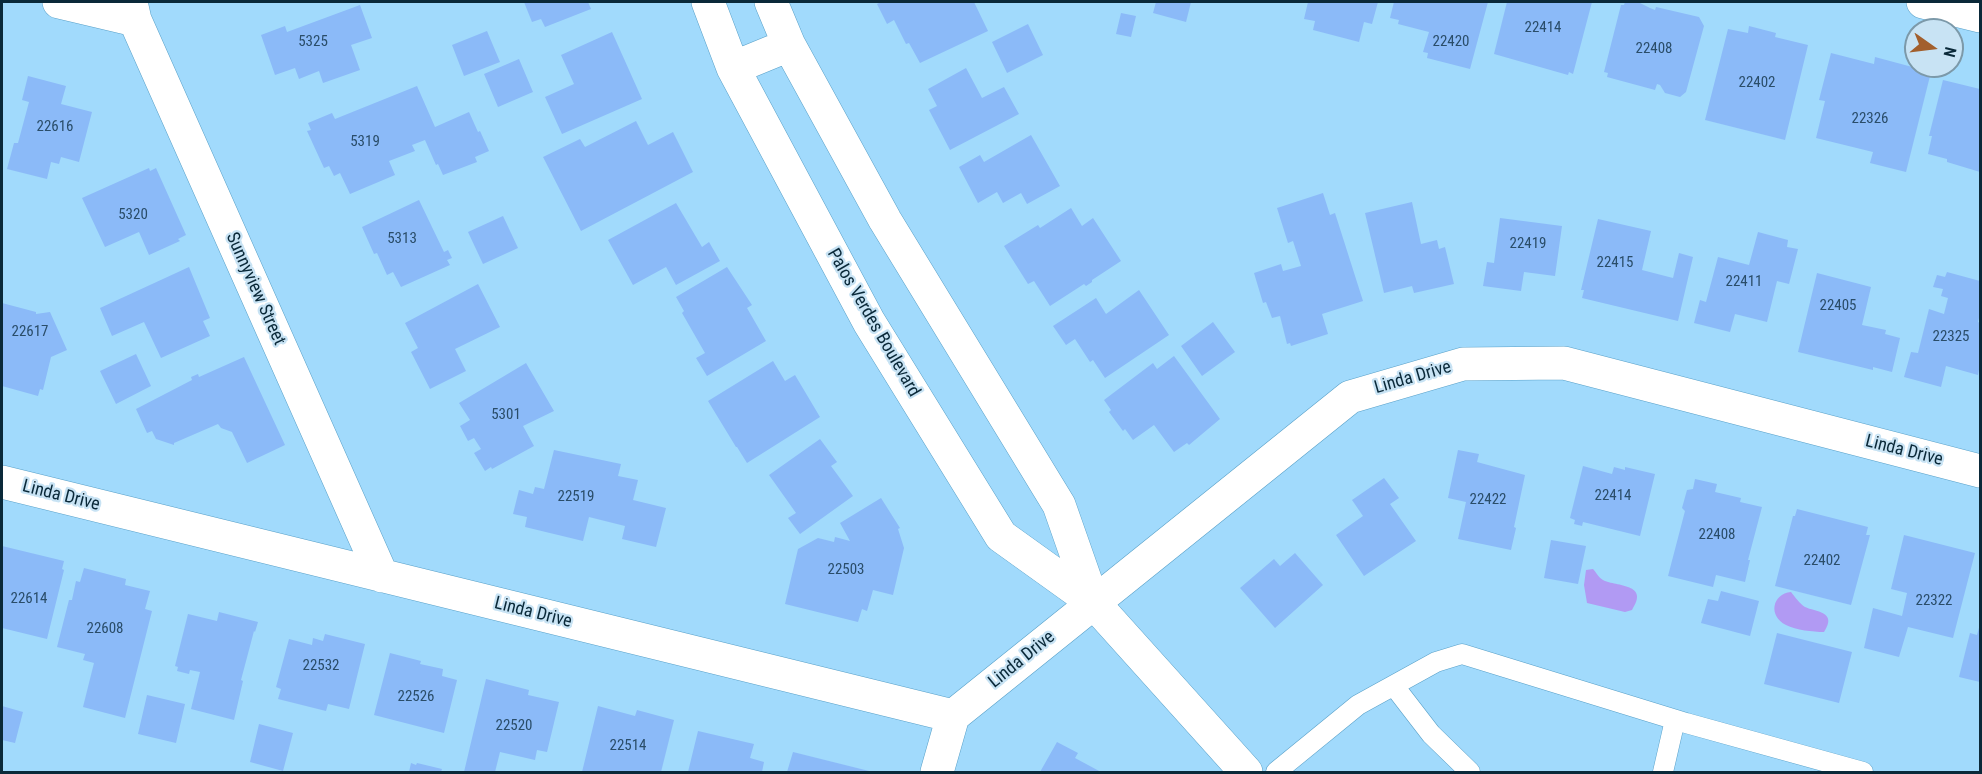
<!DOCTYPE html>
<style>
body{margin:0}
#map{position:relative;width:1982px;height:774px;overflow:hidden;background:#a1dafc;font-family:"Roboto Condensed",sans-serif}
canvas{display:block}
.frame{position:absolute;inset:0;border:3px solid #0a2939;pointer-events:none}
.north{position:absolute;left:1904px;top:18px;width:60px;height:60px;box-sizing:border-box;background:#c8e3f4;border:2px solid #7c99a9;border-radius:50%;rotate:104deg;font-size:16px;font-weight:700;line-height:24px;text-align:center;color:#0a2939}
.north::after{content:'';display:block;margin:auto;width:21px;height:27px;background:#a25f2d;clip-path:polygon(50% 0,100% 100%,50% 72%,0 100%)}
</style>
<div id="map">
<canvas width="1982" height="774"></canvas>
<div class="frame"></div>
<div class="north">N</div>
</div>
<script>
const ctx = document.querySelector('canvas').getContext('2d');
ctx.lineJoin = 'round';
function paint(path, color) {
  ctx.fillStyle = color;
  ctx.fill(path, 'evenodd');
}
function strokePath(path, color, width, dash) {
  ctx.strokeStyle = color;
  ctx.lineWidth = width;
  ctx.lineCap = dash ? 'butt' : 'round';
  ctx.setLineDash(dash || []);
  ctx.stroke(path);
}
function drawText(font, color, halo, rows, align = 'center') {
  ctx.font = font + ' "Roboto Condensed",sans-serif';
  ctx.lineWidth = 4.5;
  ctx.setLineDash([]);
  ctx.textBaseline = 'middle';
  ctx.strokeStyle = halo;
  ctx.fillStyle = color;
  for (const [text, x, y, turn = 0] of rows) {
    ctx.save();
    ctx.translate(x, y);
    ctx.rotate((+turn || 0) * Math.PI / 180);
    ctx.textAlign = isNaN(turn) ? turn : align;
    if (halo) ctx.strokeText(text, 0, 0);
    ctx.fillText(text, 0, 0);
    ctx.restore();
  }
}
const water = new Path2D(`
 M1593,569C1596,572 1598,577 1603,580C1617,587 1650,583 1632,610L1625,612L1587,603L1584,585L1586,570Z
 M1791,592C1795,597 1800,604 1805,607C1815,612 1838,611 1824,632C1813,632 1796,630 1786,625C1768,616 1772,594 1791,592Z`);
const building = new Path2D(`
 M524,2H588L591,9L545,27L541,19L532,22Z
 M881,2H974L988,31L920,63L909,43L906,44L894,20L887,24L877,4Z
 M1156,2H1191L1186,22L1153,13Z
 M1308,2H1378L1372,24L1364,22L1359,42L1313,30L1315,21L1304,19Z
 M1394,2H1488L1470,69L1427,58L1428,53L1423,52L1429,32L1398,24L1399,20L1390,18Z
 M1507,2H1592L1573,74L1569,72L1568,75L1494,54Z
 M1625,2H1638L1650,8L1655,10L1656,7L1699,17L1704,26L1686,92L1680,97L1665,93L1660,85L1657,84L1655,90L1607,77L1608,73L1604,72L1621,5H1624Z
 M360,5L372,38L351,45L360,70L323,83L319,71L299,79L295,68L275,75L261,35L285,26L287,32Z
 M1121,13L1136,16L1131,37L1116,34Z
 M1028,24L1043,55L1007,73L992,42Z
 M1749,26L1776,33L1775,37L1808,45L1785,140L1705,120L1728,29L1748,33Z
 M487,31L500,62L464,76L452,45Z
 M612,32L642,99L562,134L545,97L574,84L561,55Z
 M1831,53L1874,64L1875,57L1931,72L1906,172L1870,163L1873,152L1816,138L1825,101L1819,100Z
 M519,59L533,92L498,107L484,74Z
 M966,68L982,98L1004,87L1019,114L950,150L929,110L937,106L928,89Z
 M28,76L66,86L61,104L92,112L79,162L61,157L59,164L51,162L47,179L7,169L14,143H18L29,102L22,100Z
 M1943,80L1980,89V172L1947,162V159L1928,154L1932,136H1929Z
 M417,86L435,127L469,112L478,132L480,131L489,151L475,157L477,162L443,175L438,164L436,165L425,140L412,145L415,151L389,161L395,175L350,194L340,173L334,176L329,166L324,168L307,131L311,130L308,123L332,113L335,119Z
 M636,121L648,145L673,132L693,172L581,231L543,157L580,139L585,147Z
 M1031,135L1060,186L1027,204L1021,193L1003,203L997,192L978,203L959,167L980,155L984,162Z
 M149,168L150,171L156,168L186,235L178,239L180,241L149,255L139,232L105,247L82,198Z
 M1323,193L1330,215L1335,213L1363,301L1322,314L1328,334L1291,346L1290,343L1287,344L1280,316L1272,318L1266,302L1263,303L1254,273L1281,264L1283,271L1301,266L1293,241L1288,243L1277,208Z
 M419,200L444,252L448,250L452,258L447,260L450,265L401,287L393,272L387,275L377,253L374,254L362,227Z
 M1412,202L1421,244L1437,240L1439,249L1445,247L1454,284L1414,293L1412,286L1384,293L1365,213Z
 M676,203L702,247L709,242L720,261L676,285L666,267L633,285L608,240Z
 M1071,208L1082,226L1093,218L1121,261L1092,280V282L1086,286L1084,284L1050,306L1034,281L1028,284L1004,246L1038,225L1040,228Z
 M503,216L518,248L483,264L468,232Z
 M1500,218L1562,226L1555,276L1524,272L1521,291L1483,286L1487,262L1494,263Z
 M1598,219L1651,231L1642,270L1673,278L1679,253L1693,257L1678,321L1582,298L1584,290H1581Z
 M1758,232L1788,240L1787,247L1798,249L1789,284L1777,281L1767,322L1735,314L1730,332L1694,323L1700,300L1706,302L1718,257L1749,265Z
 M189,267L210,318L203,321L210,336L161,358L144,322L112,336L100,308Z
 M727,267L752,305L747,308L766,341L707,376L696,358L705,353L682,313L684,311L676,297Z
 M1947,272L1980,281V314L1978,322L1980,323V364L1978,375L1946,366L1941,387L1904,377L1911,352L1918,353L1929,309L1944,314L1948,298L1941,296L1943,289L1933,287L1937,275L1945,277Z
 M1817,273L1871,287L1862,325L1886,330L1885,334L1900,338L1892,372L1873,367V370L1798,352Z
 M478,284L500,327L455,349L466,371L430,389L411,352L418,348L405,323Z
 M1139,290L1169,335L1105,378L1093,360L1090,362L1075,339L1066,345L1053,326L1096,298L1106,314Z
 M2,303L36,312V314L50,312L67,350L51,357L43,390L40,389L38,396L2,386Z
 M1213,322L1235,352L1202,376L1181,346Z
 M136,354L151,386L116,404L100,371Z
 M1174,356L1220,419L1189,445L1187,443L1174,452L1154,425L1133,440L1125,429L1123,431L1109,412L1111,410L1104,400L1153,363L1157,369Z
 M244,357L285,445L247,463L232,432L221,428L218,424L174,443V445L156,439L152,431L147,433L136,409L192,380L191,377L198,374L199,377Z
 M773,361L785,381L795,375L820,417L747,463L737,447H736L708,401Z
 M526,363L554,411L523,426L534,446L492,469L491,467L485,471L474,453L481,449L474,438L468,441L460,426L470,420L459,403Z
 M820,439L837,462L831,466L853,496L800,534L788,518L796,513L769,475Z
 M554,450L621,464L618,476L638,480L633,500L666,508L656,547L622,539L625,526L589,517L583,541L525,527L527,517L513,514L519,490L533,494L535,487L544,489Z
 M1458,450L1479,454L1477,462L1525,475L1514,527L1516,528L1511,550L1458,539L1466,502L1448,498Z
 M1583,466L1612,474L1614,467L1625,470V467L1655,474L1640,536L1583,522L1582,526L1574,524L1575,520L1570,518Z
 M1384,478L1399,498L1390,504L1416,541L1364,576L1336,535L1363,516L1352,500Z
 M1695,479L1717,484L1715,492L1741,498L1740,502L1762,507L1748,560H1750L1745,582L1716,575L1713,587L1668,576L1685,511L1682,508L1687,490L1693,489Z
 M881,498L900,528L898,529L904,548L893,595L873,590L867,611L862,609L858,622L785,604L798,549L818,538L834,542L835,537L850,541L840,523Z
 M1797,509L1868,527L1866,535H1870L1851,605L1775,586L1793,516H1795Z
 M1904,535L1975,553L1953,638L1908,627L1899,657L1864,648L1873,608L1902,616L1907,593L1891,589Z
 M1551,540L1586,546L1578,584L1544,578Z
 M2,546L64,561L62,569L64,570L47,639L2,628Z
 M1295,553L1323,585L1275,628L1240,588L1274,559L1280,566Z
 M84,568L126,579L125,585L150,591L145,609L152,611L125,718L83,707L94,663L83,660L85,654L57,647L69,600H72L76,581L80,582Z
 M1721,591L1759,601L1750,636L1701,623L1708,599L1718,601Z
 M219,612L258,622L255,632L254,631L241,680L243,681L234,720L191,709L200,672L190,670L189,674L177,671L178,667L175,666L188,614L217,621Z
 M1980,624V682L1959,677L1970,633L1977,635Z
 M1777,633L1852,652L1839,703L1764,684Z
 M325,634L365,644L349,709L328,704L326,711L278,699L281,689L276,687L289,639L312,645L313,638L323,641Z
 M390,653L421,661L420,664L443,669L442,676L457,680L444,733L374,715Z
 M486,679L529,690L528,695L559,702L547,752L537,750L535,760L500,752L495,772H464Z
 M147,695L185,704L176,743L138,734Z
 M2,706L23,712L15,743L2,740Z
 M598,706L635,716L637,710L674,720L661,772H582Z
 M259,724L293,733L283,771L250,762Z
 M698,731L754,744L750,758L764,762L762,772H688Z
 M1057,742L1078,753L1075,758L1101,772H1040Z
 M793,752L873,772H787Z
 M411,763L416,765L417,763L442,769L441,772H409Z`);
const lane = new Path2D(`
 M1394,686L1431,734L1470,772
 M1276,772L1358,705L1436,662L1462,654L1686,723L1863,772
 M1663,772L1675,720`);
const street = new Path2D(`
 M59,2L135,20
 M131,2L135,20L382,576
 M1923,2L1980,16
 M2,482L953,716L1350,397L1463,364L1564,363L1980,471
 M937,772L953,716`);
const secondary = new Path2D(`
 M708,2L733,68L869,322L1001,536L1093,602L1246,772
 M771,2L789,45L885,220L1059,505L1093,602
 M733,68L789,45`);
const numberNames = [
 ["22414",1543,28],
 ["5325",313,42],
 ["22420",1451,42],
 ["22408",1654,49],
 ["22402",1757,83],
 ["22326",1870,119],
 ["22616",55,127],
 ["5319",365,142],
 ["5320",133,215],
 ["5313",402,239],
 ["22419",1528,244],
 ["22415",1615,263],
 ["22411",1744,282],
 ["22405",1838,306],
 ["22617",30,332],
 ["22325",1951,337],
 ["5301",506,415],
 ["22414",1613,496],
 ["22519",576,497],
 ["22422",1488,500],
 ["22408",1717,535],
 ["22402",1822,561],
 ["22503",846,570],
 ["22614",29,599],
 ["22322",1934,601],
 ["22608",105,629],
 ["22532",321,666],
 ["22526",416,697],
 ["22520",514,726],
 ["22514",628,746]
];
const streetNames = [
 ["Sunnyview Street",255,289,66],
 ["Palos Verdes Boulevard",873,323,60],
 ["Linda Drive",1413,378,-16],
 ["Linda Drive",1904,451,14],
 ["Linda Drive",61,496,14],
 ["Linda Drive",533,613,14],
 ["Linda Drive",1022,660,-39]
];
paint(water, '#b19af3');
paint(building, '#8bbaf8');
strokePath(lane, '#58a0c8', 21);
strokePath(street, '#58a0c8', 34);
strokePath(secondary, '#58a0c8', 34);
strokePath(lane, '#fff', 20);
strokePath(street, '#fff', 33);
strokePath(secondary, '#fff', 33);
drawText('15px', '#2a4d69', null, numberNames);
drawText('18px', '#0a2939', '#c8e3f4', streetNames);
</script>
